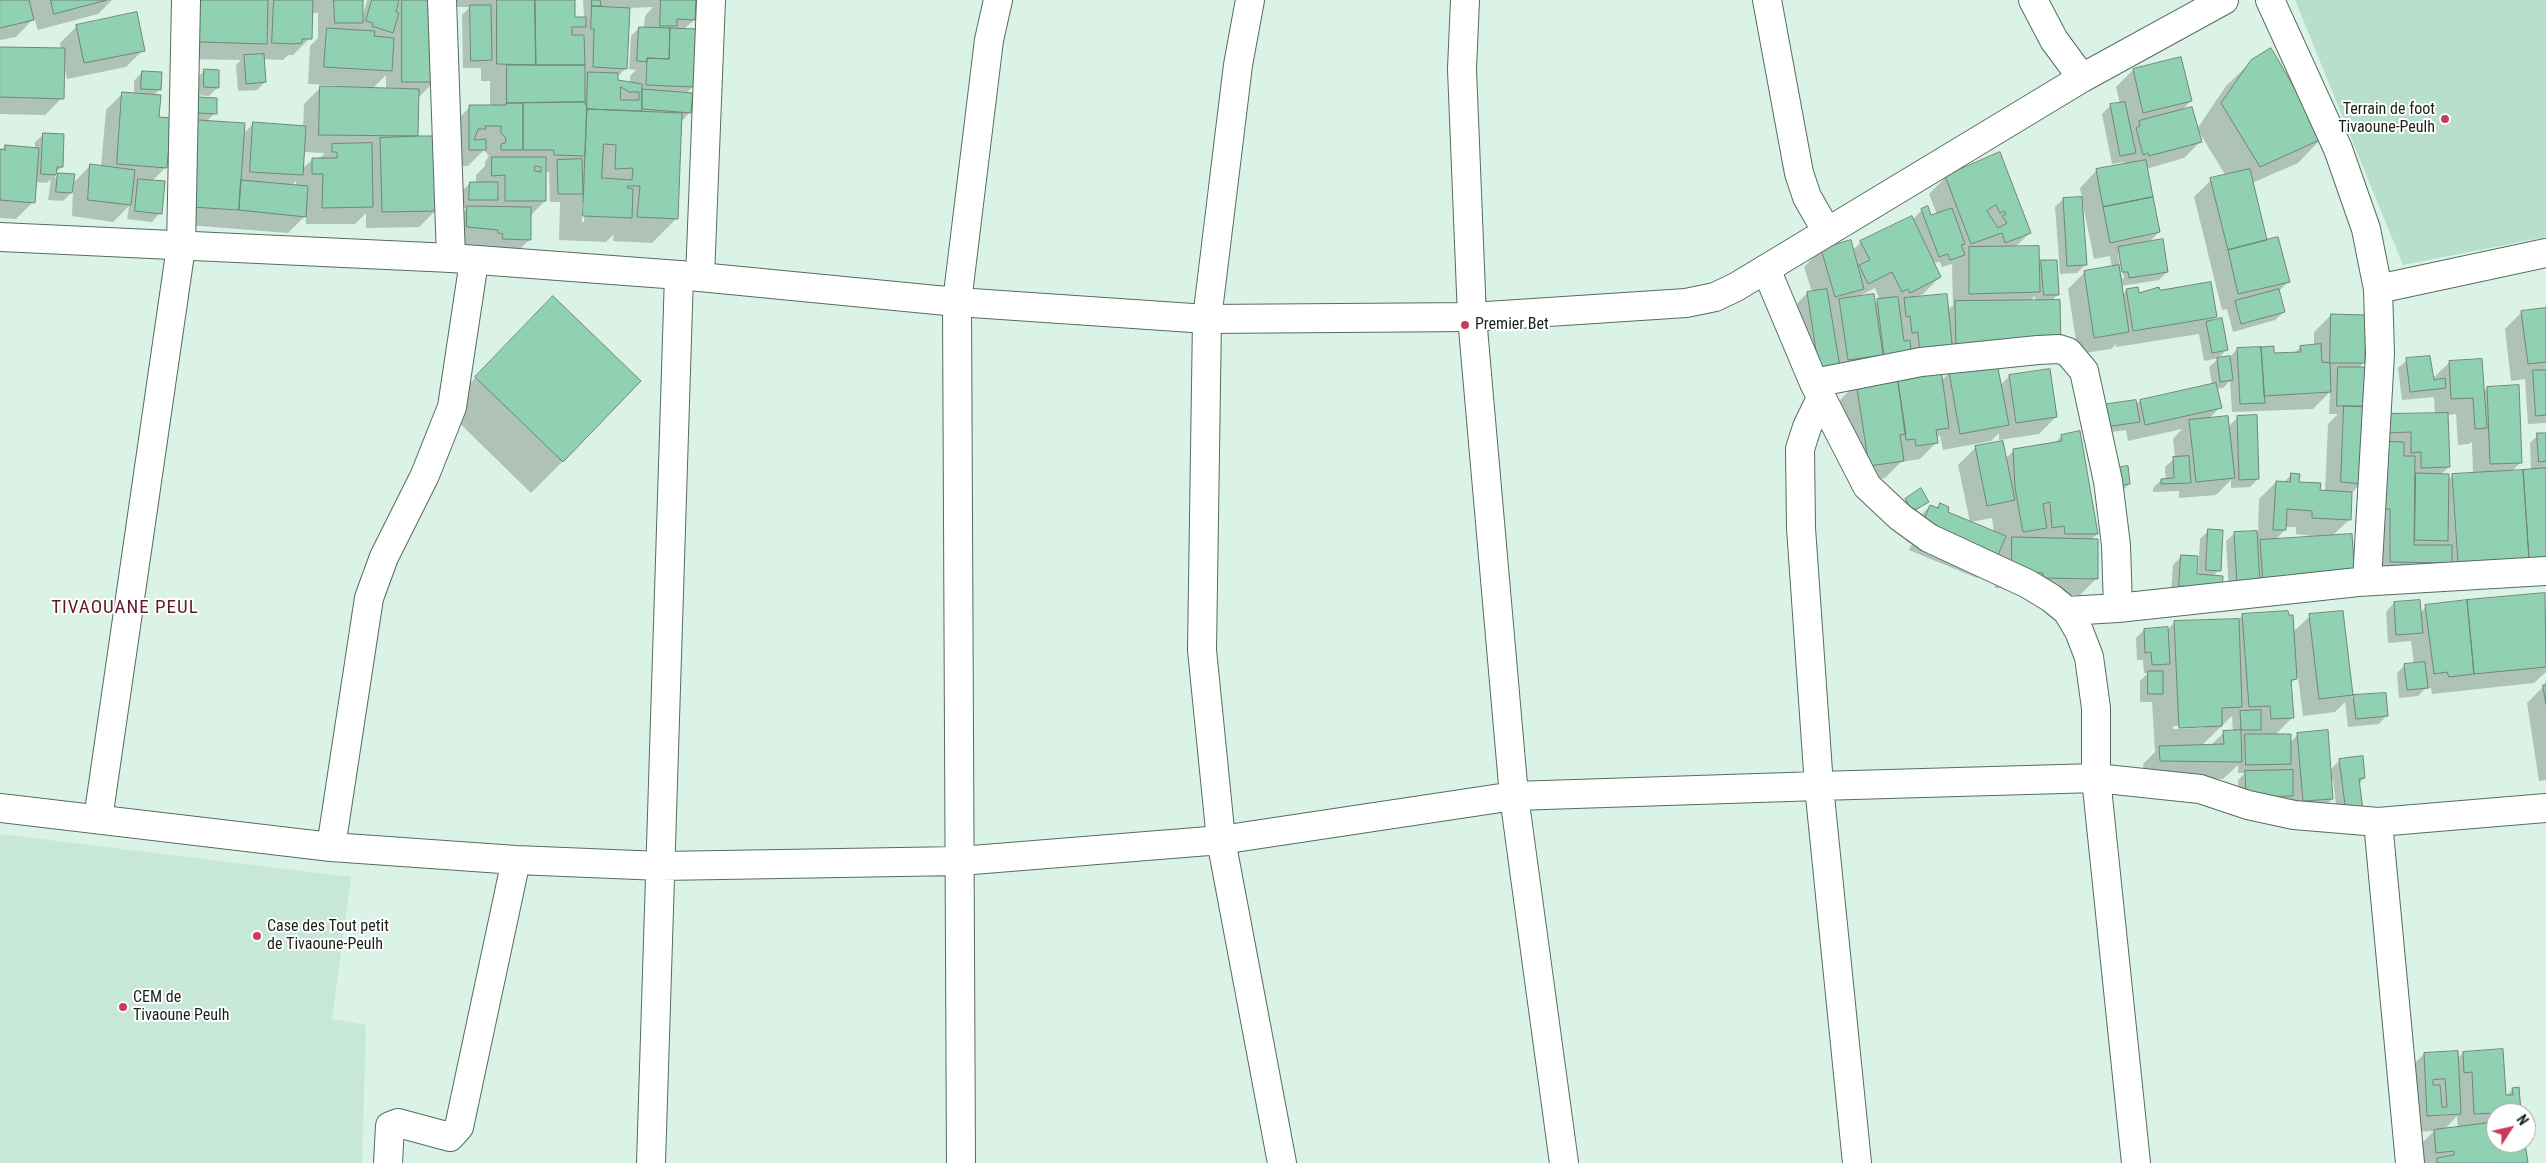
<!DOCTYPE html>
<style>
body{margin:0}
#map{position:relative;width:2546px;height:1163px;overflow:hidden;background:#dbf3e6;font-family:"Roboto Condensed",sans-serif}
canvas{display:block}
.north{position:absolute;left:2486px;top:1103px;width:50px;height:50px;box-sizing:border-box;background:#fff;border:1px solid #a2a6a4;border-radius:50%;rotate:55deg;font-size:14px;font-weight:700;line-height:20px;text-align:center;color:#17201b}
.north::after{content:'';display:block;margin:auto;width:18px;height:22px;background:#ca3b5a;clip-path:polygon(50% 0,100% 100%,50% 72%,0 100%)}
</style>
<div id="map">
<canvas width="2546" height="1163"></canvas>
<div class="north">N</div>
</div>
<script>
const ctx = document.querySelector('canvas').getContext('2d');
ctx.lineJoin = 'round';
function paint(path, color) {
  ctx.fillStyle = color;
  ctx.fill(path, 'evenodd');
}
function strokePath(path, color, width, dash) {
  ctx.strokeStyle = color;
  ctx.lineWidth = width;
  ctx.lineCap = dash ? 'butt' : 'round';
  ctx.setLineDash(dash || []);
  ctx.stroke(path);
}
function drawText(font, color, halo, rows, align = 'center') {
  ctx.font = font + ' "Roboto Condensed",sans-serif';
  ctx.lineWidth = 4;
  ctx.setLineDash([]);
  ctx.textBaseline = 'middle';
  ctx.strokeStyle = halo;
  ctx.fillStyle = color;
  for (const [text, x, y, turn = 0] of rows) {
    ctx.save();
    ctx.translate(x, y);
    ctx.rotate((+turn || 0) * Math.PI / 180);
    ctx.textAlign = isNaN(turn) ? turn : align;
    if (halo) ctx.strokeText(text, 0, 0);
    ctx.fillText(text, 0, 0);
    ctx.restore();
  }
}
const built = new Path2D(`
 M0,834L351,877L332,1019L366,1025L362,1163H0Z`);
const green = new Path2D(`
 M2295,0H2546V237L2403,265Z`);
const shadow = new Path2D(`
 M0,0H112L98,14L38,30L34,18L16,37L0,40Z
 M193,0H364L362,3L363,15L367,0H434V82L417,99V137L436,210L419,227L366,228V213L355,224H306V215L288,233L175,224L181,138L198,121L189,120L191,107L199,98L215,113L207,121L243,134L254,123L303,127L304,104L321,87L342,88V86L308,84L310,46L318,38V13H312L310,38L293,55H288L283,60L263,59L265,82L257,90L238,91L236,65L241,60L182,59ZM386,75V90L372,89ZM303,152L325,153L319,159H313L302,169ZM296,181V186H291Z
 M452,0H574V18H582L584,16L583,0H695L694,20L683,30L693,87L686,93L690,112L682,121L677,218L652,243L613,241L614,234L606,242L559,240L560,202H550L549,172H545V201L530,216V239L513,256L481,250V246L451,244V224L467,208H462V191L470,183H476V175L485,166V162L489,156L484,150L468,166H453V124L470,107H490V81H481V68H463L462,15L470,7H452ZM653,7L645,16L644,28H639L631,36L629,69L636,70L630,76V83L617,81V77L626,68L629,8ZM582,203H585L584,222H582Z
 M77,26L143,50L126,67L67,79L64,64L62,98L45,115L0,114V48L61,49L60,43Z
 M2252,61L2322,138L2298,163L2252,183L2266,242L2288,282L2278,292L2284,312L2275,320L2233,332L2227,309L2222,310L2194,197L2211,180L2226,176L2199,132L2201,141L2184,158L2146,169L2159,232L2148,243L2167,272L2159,280L2121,286L2122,295L2127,290L2138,294L2159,291L2215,317L2210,322L2227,349L2219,358L2204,361L2199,334L2116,347V344L2111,349L2078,354L2068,289L2085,272L2112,268L2110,256L2094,259L2083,205L2086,264L2077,273L2060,274L2055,207L2063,199L2082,198L2080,188L2096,171L2125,165L2124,162L2112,164L2102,114L2110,106L2120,104L2116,87L2133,70L2191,101L2181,111L2197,129L2226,86ZM2118,254H2120L2124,278L2122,279Z
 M205,70L218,87L209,96L196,95V79Z
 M142,72L160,89L153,96L166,167L152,181L160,213L152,222L127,219L129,206L113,222L72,216L73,191L63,201L48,200L51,179L47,183L35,182L33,202L16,219L0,218V150L6,146L35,149V142L44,134L62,167L55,173V178L59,174L72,184L91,165L101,167L106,110L123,93L134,94V81Z
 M2000,153L2030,233L2015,247L2038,265L2042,262L2058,294L1996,363L2000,385L2010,376L2056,417L2039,434L1999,440V433L1991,441L1943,450L1940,435L1936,439L1937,442L1920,459L1901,462L1885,478L1853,483L1840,400L1857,383H1822L1791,310L1807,293L1812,292L1804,267L1821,250L1852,251L1861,242L1912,220L1922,210L1931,217L1937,215L1929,194L1946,177ZM1940,262L1942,267L1952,264L1953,305L1948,310L1914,298L1923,294L1940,277L1934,263ZM1875,288L1880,300L1874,304L1857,297ZM2035,296L2036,301H2030ZM1995,363L1949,373L1941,381L1940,364Z
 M2546,309V423L2528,424L2525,379L2511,381L2505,329L2522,312Z
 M2331,315L2364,362L2358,369L2369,433L2435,414L2434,397L2402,400L2398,368L2407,360L2432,379L2450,362L2483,392L2487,388L2521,462L2511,472L2531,470L2530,443L2538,435L2546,434V574L2373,578V525H2355L2358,486L2351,494L2350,519L2332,536L2353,577L2229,593L2226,541L2235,533L2258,532L2259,499L2276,482L2283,483L2291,475L2298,483L2325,491L2328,424L2338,414H2329L2330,392L2313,409L2232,412L2230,381L2223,388L2216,389L2220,407L2208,420L2228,427L2238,417L2258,479L2250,487L2231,488V480L2216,495L2179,498V491L2153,492V488L2161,480H2166L2165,467L2175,458L2173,439L2182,429L2128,441L2126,430L2097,434L2140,401L2212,385L2209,367L2218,359L2230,357L2237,349L2273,354L2294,353L2301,347L2314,346V332ZM2456,414L2458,445L2469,444L2472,442L2473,474L2453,475L2448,480L2440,475L2449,467L2447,415ZM2285,527H2296V534L2320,537L2275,540L2285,530Z
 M522,330L563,461L531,493L445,409Z
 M2062,436L2097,534L2091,540L2097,578L2080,595L2026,594V589L1995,588L1996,560L1977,578L1909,550L1912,544L1906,541L1913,523L1930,506L1936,509L1940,504L1946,513L1994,533L1992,518L1970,522L1958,465L1975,448L2002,442L2005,459L2014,450L2054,443Z
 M2100,478L2129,484L2121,492Z
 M1906,500L1928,501L1905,519L1898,508Z
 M2209,530L2219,570L2213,576L2221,577L2171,594L2173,565L2181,557L2195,575H2198L2200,539Z
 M2544,594L2546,672L2534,683L2432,694L2431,688L2425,689L2418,696L2399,698L2397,673L2405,665L2414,664L2411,641L2388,643L2386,612L2394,603L2420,613L2426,607Z
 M2341,612L2352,698L2354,697L2387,715L2379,724L2348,727L2345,702L2335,712L2303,716L2298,677L2290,684L2293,717L2275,735L2290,743L2298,734L2330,770L2340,760L2364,777L2338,820L2333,780L2331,781L2332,799L2315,816L2238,805V780L2245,773H2238V765L2223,779L2144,777L2143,764L2155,752L2152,702H2140V681L2148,673H2144L2143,660H2137L2136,638L2144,630H2167L2175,622L2238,620L2243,615L2293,632L2310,616ZM2232,716L2233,732H2224L2210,746H2201ZM2173,726H2206L2203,728L2173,729Z
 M2546,680V780L2539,781L2527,703L2544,686Z
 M2463,1053L2505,1097L2513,1089L2519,1111L2496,1113V1143H2524L2526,1163H2419L2417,1148L2434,1131L2411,1132L2407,1071L2424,1054L2457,1059ZM2439,1114H2444V1116H2436ZM2457,1116L2458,1128L2444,1130Z`);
const building = new Path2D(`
 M0,0H29L34,20L0,28Z
 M51,0H107L54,14Z
 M200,0H268L267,44L199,42Z
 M274,0H313L312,39H302V43L293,44L272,43Z
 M334,0H363V23H335Z
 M372,0H399L396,12L399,13L393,33L372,26L373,23L366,21Z
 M402,0H435L436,82H402Z
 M497,0H535L536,65L497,64Z
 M535,0H575V17H586V27H572V35H584L585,65H536Z
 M592,0H600L601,6H592Z
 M661,0H696L695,20L677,19V26H660Z
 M470,5H491L492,60L471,61Z
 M592,6L630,8L627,69L593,67L594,29H591Z
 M137,12L145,51L84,63L76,25Z
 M639,27L670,28L669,59L647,58V62L637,61Z
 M327,28L375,31L374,36L394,38L392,71L324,67Z
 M670,28L696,29L694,87L646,85L647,58L669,59Z
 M0,47L65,48L64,99L0,97Z
 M2271,48L2324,138L2260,167L2221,103L2251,60Z
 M264,54L266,82L246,84L244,55Z
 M2181,57L2192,101L2143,113L2133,69Z
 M507,65H585V102L507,103Z
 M204,69L219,70V88L204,87Z
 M142,71L162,72L161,90L141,89Z
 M588,72L618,73V80L642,84V111L587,109ZM621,87L629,92H639V100H621Z
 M320,86L419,89L418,136L319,135Z
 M642,89L693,93L691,113L642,109Z
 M122,92L161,95L159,117L171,118L167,168L117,164Z
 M198,97L217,98V114L197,113Z
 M585,102L587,109L585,156L554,155V150H523V103Z
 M2125,102L2136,153L2120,156L2110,104Z
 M506,103H523V150H501V144L505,143L506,138L501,133V126H485L486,129H478L474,140L486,139V150H469V105H506Z
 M2192,107L2202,142L2149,156L2148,153L2143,155L2136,128L2140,126L2139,121Z
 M587,109L682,113L678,219L637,217L640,186H627L628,188L633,189L632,218L583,216ZM604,144L616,145L615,169L633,168L632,180L602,178Z
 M198,120L245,123L239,210L191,207Z
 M253,122L306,126L303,175L250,172Z
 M43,133L64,134L63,167H57L56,175L41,174Z
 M418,136H435L437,211L382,212L380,138Z
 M372,143L373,207L322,208L323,174H312V158H337V152H332V144Z
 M5,145L39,148L35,203L0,200V149L5,150Z
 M2000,152L2031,233L2005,243L2002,233L1971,244L1945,176ZM1996,205L2000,213L2004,211L2006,214L2002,216L2007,223L1998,228L1987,211Z
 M492,157H546V201H505V175L492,176ZM535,166L541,167V172L535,171Z
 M582,159L583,194H558L557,160Z
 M2146,160L2153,197L2103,207L2096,169Z
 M90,164L135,170L131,205L88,200Z
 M2250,169L2267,240L2228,250L2210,178Z
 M58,173L75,174L72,193L56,192Z
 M138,179L165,181L162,214L135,211Z
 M241,180L308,186L306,217L239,210Z
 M470,182H498V200H469Z
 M2082,197L2087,265L2067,266L2063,198Z
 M2153,197L2160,232L2110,243L2103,207Z
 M467,206L531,207V240L502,239L503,234L498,233V230L467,227Z
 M1928,206L1931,215L1952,208L1965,244L1961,245L1965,255L1950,260L1948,254L1939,257L1921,209Z
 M1912,216L1941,277L1910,293L1908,289L1902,292L1892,272L1868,284L1859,265L1870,260L1860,241Z
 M2278,237L2290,282L2238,294L2228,250Z
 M2163,239L2168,272L2129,278L2128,272H2122L2118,247Z
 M1851,240L1864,289L1835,297L1821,249Z
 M2039,246L2040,292L1969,294V247Z
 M2041,260H2057L2059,295H2044Z
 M2119,265L2129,332L2094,338L2084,271Z
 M2211,282L2217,317L2133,331L2126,289L2138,287L2139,293L2159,287L2160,290Z
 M1827,289L1840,367L1819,370L1807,292Z
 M2279,289L2285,312L2241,324L2235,301Z
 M1874,294L1883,355L1848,360L1839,299Z
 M1947,294L1953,353L1920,356L1918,332L1912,333L1910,316L1906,317L1904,298Z
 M553,296L641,381L563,462L475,377Z
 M1898,297L1904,341L1910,340L1912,362L1885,364L1877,299Z
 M2060,300L2061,346L1956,348L1955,301Z
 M2546,308V362L2528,364L2521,311Z
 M2331,314L2366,315L2365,363H2330Z
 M2222,318L2228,350L2212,353L2206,322Z
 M2321,344L2322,362L2330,363L2331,392L2264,396L2261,347L2274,346V353L2301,352L2300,346Z
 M2261,347L2265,403L2240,404L2237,348Z
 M2230,356L2233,380L2220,382L2217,358Z
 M2430,356L2434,380L2445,378L2446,388L2410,392L2406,358Z
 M2482,359L2487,428L2475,429L2473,398L2451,399L2449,361Z
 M1997,363L2009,425L1960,434L1949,372Z
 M2338,367H2366L2365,406H2337Z
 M1941,369L1949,428L1936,430L1938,443L1916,446L1915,439L1906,440L1897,376Z
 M2050,369L2057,417L2016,423L2009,375Z
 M2533,370H2546V415L2536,416Z
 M1897,376L1906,434L1900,435L1904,461L1869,466L1856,382Z
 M2216,383L2222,408L2145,425L2140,400Z
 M2519,385L2522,463L2490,464L2487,387Z
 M2136,400L2140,422L2105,427L2102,405Z
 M2344,406L2365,407L2362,484L2341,482Z
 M2448,413L2450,467L2421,468V452L2411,453V432L2386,433L2385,414Z
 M2257,415L2259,479L2239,480L2237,416Z
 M2228,416L2235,478L2196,482L2189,420Z
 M2080,431L2098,534H2065L2064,526L2052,528L2050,502L2043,504L2047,528L2023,532L2015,488L2013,449L2062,441L2061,435Z
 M2537,433H2546V461L2539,462Z
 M2003,441L2015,500L1987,506L1975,446Z
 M2377,441L2404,442V456H2415L2414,545H2452V563L2390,562V509H2372Z
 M2189,456L2191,483L2161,484V479L2174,478L2173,457Z
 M2128,466L2130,484L2110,487L2107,469Z
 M2546,468V558L2529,559L2523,470Z
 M2523,470L2529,559L2458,563L2452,474Z
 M2291,473L2300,474L2299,482L2321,483L2320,490L2352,492L2351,520L2312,518V511L2287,509L2286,530H2273L2276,481L2290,482Z
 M2416,473L2449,474L2448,541L2415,540Z
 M1921,488L1929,502L1913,511L1905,499Z
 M1940,503L1949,507L1948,512L2006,536L1995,562L1922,524L1930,505L1938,508Z
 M2208,529L2223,530L2221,571L2206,570Z
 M2257,531L2260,584L2237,585L2234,532Z
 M2352,534L2355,578L2263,584L2260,540Z
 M2012,537L2098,539V579L2043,578V573L2012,571Z
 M2181,555L2198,556L2197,574L2223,576L2222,588L2179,586Z
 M2545,593L2546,667L2474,674L2467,600Z
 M2420,600L2423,633L2396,635L2394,602Z
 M2467,600L2474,674L2449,677L2447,672L2434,674L2425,605Z
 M2288,611L2289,615H2293L2297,679L2291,680L2294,718L2271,719L2270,706L2249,707L2242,614Z
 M2343,611L2353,695L2319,699L2309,614Z
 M2239,619L2242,707L2222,708V726L2179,728L2174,621Z
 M2168,627L2170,664L2152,665L2151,652L2145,653L2144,629Z
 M2425,662L2428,688L2407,690L2404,664Z
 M2148,671H2163V694H2148Z
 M2543,685H2546V704Z
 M2386,693L2388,716L2356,719L2353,695Z
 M2261,710V730H2241L2240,711Z
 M2241,730L2242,762L2160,761L2159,746L2224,744L2223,731Z
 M2328,730L2333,799L2303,801L2297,733Z
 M2245,734H2291V764L2246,765Z
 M2363,756L2365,778L2359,779L2363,810L2346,812L2339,759Z
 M2293,770V796L2246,797L2245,771Z
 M2503,1049L2506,1095H2513L2512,1088L2519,1087L2521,1112L2474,1114L2472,1072L2464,1073L2463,1052Z
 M2458,1051L2461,1114L2427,1116L2424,1053ZM2445,1079L2447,1107H2442L2440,1085H2433V1080Z
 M2496,1122V1143H2525L2528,1163H2437V1158L2454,1155V1151L2436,1153L2434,1130Z`);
const minor = new Path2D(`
 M442,0L451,258
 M1250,0L1238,65L1207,319L1202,650L1221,840L1282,1163
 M1465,0L1462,69L1472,317L1514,796L1564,1163
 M1767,0L1799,173L1807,197L1827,232
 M2033,0L2054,40L2082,78
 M2270,0L2338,149L2366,229L2378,289L2380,354L2367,581
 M1766,269L1814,383L1867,486L1900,517L1929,538L2028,584L2051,598L2067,611L2079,631L2089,657L2096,708V778L2136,1163
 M700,277L711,0
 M2378,289L2546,253
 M1814,383L1921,362L2038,350L2059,349L2068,352L2084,371L2108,481L2116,545L2118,608
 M1821,398L1807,427L1800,449L1801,528L1819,786L1857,1163
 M2067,611L2118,608L2358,582L2546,571
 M0,808L331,847L516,860L661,866L960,861L1221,840L1514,796L1819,786L2096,778L2200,789L2248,805L2294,815L2378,822L2546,808
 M98,819L181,247L186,0
 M2378,822L2410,1163
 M331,847L369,598L384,557L425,475L452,407L474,261
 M388,1163L390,1126L398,1123L450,1137L459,1127L516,860
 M651,1163L679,275
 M961,1163L957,302L989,40L998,0`);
const tertiary = new Path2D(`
 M0,237L451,258L679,275L957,302L1207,319L1472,317L1686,303L1715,297L1736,287L2082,78L2224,0`);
const markers = [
 [2445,119,5,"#ca3b5a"],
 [1465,325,5,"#ca3b5a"],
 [257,936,5,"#ca3b5a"],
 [123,1007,5,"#ca3b5a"]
];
const poiNames = [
 ["Terrain de foot",2435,110,"right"],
 ["Tivaoune-Peulh",2435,128,"right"],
 ["Premier Bet",1475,325],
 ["Case des Tout petit",267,927],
 ["de Tivaoune-Peulh",267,945],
 ["CEM de",133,998],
 ["Tivaoune Peulh",133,1016]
];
const quarterNames = [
 ["TIVAOUANE PEUL",125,608]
];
paint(built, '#c7e8d7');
paint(green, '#b8dfcb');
paint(shadow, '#0003');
paint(building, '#8fd1b0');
strokePath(building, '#70867a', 1);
strokePath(minor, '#566c61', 30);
strokePath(tertiary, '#566c61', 30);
strokePath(minor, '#fff', 28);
strokePath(tertiary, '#fff', 28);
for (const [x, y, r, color] of markers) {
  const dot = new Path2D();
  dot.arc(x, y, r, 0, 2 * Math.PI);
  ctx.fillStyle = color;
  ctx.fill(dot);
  strokePath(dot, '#fff', 2);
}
drawText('16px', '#17201b', '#fff', poiNames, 'left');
ctx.letterSpacing = '1px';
drawText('19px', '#601b29', '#fff', quarterNames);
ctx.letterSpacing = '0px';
</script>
